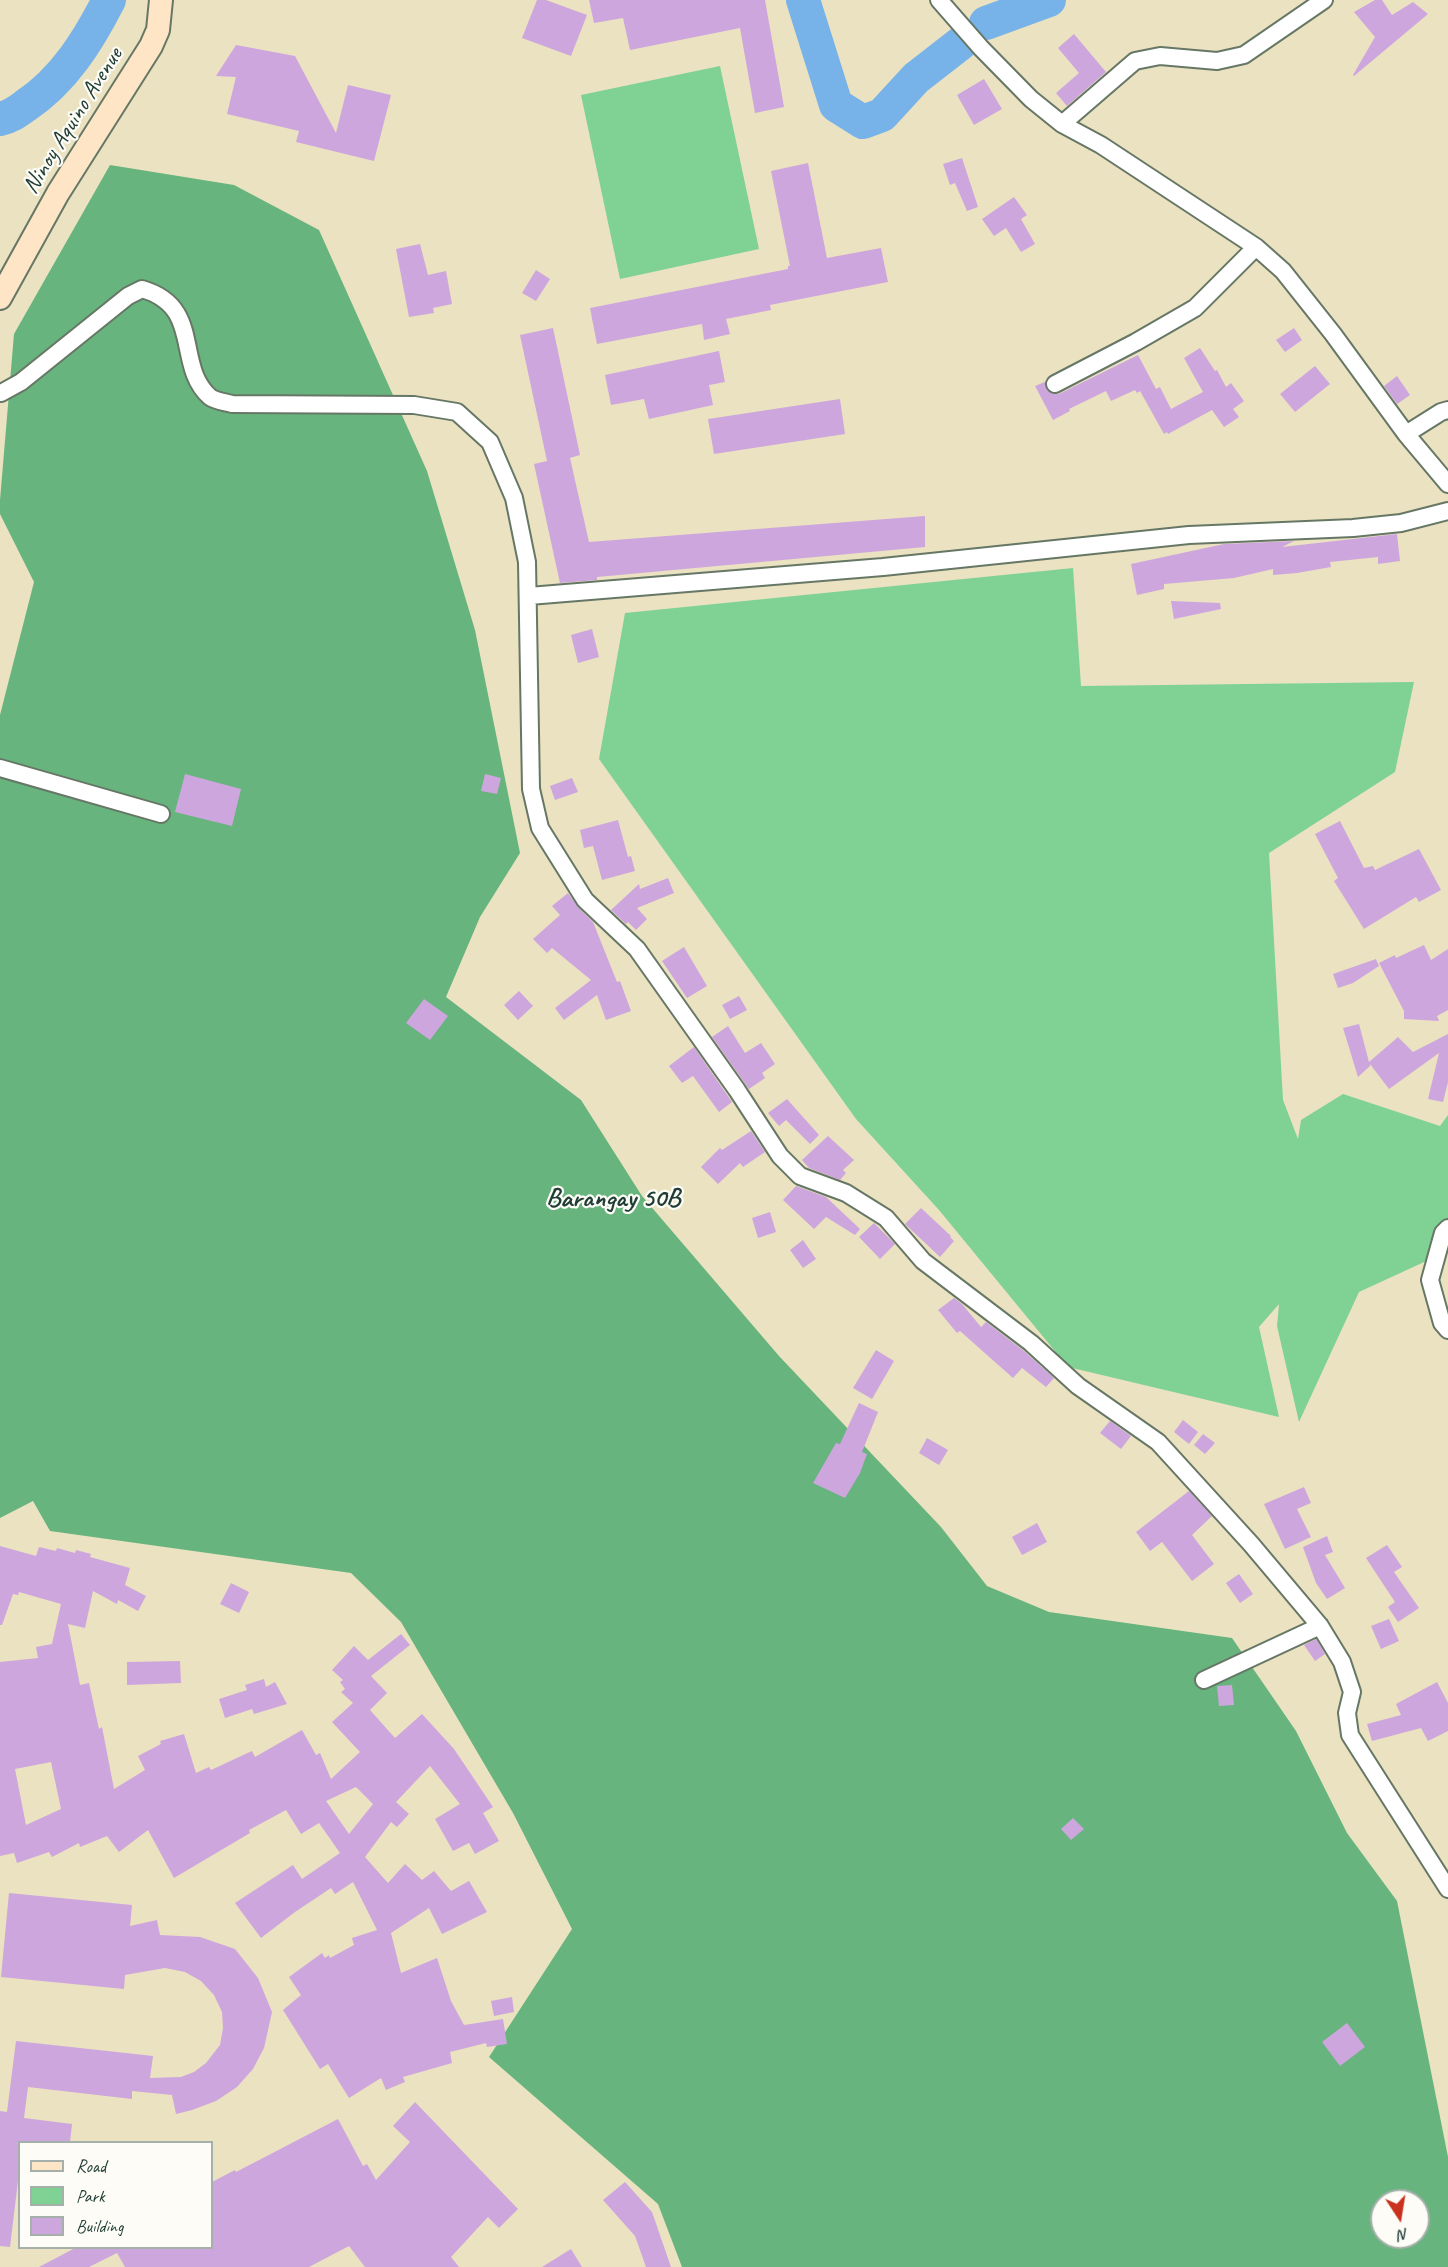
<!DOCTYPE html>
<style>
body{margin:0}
#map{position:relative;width:1448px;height:2267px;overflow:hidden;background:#ebe2c1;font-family:Caveat,sans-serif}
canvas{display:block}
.legend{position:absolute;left:18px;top:2141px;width:195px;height:108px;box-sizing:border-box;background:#fdfcf7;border:2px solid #a4b0a9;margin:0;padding:8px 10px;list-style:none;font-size:18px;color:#1f3d34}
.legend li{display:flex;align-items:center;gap:12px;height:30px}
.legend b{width:30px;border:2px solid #a4b0a9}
.north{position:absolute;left:1370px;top:2189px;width:60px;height:60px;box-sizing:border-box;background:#fdfcf7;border:2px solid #a4b0a9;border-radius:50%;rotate:168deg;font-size:16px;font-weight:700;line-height:24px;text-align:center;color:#1f3d34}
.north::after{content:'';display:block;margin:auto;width:21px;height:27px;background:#c8321e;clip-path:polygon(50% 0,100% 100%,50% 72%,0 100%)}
</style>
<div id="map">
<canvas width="1448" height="2267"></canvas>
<ul class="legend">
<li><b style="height:8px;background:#fde5c5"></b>Road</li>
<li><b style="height:16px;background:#7fd294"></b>Park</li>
<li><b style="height:16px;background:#cda6de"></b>Building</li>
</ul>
<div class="north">N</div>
</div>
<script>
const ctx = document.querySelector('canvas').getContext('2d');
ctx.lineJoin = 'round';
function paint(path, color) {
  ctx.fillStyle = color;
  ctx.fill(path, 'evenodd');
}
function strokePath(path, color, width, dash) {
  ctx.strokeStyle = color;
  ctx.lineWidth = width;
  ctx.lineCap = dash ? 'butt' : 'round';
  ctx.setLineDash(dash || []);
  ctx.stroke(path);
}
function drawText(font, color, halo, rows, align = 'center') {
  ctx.font = font + ' Caveat,sans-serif';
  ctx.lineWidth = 4.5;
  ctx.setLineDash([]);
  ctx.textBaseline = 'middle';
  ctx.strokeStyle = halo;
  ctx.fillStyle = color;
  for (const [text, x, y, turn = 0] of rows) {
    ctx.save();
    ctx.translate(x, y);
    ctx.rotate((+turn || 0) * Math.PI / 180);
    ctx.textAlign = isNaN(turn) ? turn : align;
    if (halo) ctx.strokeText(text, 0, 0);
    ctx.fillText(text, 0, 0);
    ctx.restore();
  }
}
const green = new Path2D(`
 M720,66L759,249L620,279L581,95Z
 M1073,568L1081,686L1414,682L1395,772L1269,853L1283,1100L1298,1139L1301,1120L1343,1094L1440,1126L1448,1115V1251L1359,1292L1299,1422L1277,1326L1279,1304L1259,1327L1279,1417L1068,1367L939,1210L856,1119L599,759L625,613Z`);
const forest = new Path2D(`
 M110,165L234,185L319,230L427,471L475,630L520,853L480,917L446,997L581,1100L642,1196L779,1356L941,1527L987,1586L1049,1612L1232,1638L1296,1731L1347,1833L1397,1901L1448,2157V2267H682L658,2204L489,2057L572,1929L513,1813L401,1622L351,1573L50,1531L33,1501L0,1518V715L34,582L0,514V500L14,334ZM1382,2201H1418V2237H1382Z`);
const river = new Path2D(`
 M803,0L836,105L863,122L882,115L916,78L961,43
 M986,23L1049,0
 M0,119C10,117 17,112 25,106C64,80 88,41 109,0`);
const building = new Path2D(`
 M537,0H546L587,15L571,56L522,38Z
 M589,0H765L784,107L755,113L740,28L630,50L623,18L594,23Z
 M1375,0H1382L1392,15L1413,2L1428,14L1354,76L1353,75L1375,37L1354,12Z
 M1074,34L1106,72L1067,106L1056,93L1079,73L1058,48Z
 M236,45L295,56L336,133L348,85L391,95L374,161L296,142L299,131L227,114L236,77L216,76Z
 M984,79L1002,109L974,125L957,95Z
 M962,158L978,207L967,211L955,183L950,185L943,164Z
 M808,163L827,258L881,248L888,282L770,305L771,310L726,319L730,334L704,340L702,324L597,344L590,308L788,269V266H790L771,171Z
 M1014,197L1027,215L1021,219L1035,244L1021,252L1006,228L994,236L982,219Z
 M420,244L428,275L446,271L452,304L433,308L434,313L409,317L396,249Z
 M536,270L550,279L536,301L522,293Z
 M553,328L580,455L570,458L589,542L925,516V547L597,577V580L560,583L534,464L547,461L520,335Z
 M1294,328L1302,340L1285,352L1276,340Z
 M1200,348L1215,371L1217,370L1226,387L1231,383L1244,401L1233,409L1239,417L1224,427L1212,410L1168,434L1167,432L1164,434L1140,391L1137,393L1135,390L1111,401L1106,391L1069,409L1070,411L1053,420L1035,386L1045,382L1049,392L1059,394L1138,355L1156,389L1160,387L1171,409L1203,392L1184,358Z
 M719,351L725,382L709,385L713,405L649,419L644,399L611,405L605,375Z
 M1315,366L1330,384L1295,412L1280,394Z
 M1397,376L1410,395L1397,404L1384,386Z
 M840,399L845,434L714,454L708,419Z
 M1397,534L1400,561L1378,564V557L1330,562L1331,567L1297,573L1273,575V569L1234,578L1164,584V589L1137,595L1131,564L1224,544L1294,541L1282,547Z
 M1171,601L1220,603L1221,609L1174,619Z
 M592,629L599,657L578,663L571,635Z
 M185,774L241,789L232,826L175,812Z
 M485,774L501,778L497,794L481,791Z
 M572,778L578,792L555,800L550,786Z
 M618,820L628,857L631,856L635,871L602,880L593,846L584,848L580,830Z
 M1340,821L1364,868L1373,866L1375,870L1419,849L1441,890L1419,902L1416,897L1364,929L1334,881L1338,878L1315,834Z
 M668,878L674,893L637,908L647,919L636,930L628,922L626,924L611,910L639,884L640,889Z
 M568,893L578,907L593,922L617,982L620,981L631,1011L606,1020L597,995L564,1020L555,1008L591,980L552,948L547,953L533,939L560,915L552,906Z
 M1424,945L1431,960L1448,949V1010L1437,1016L1439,1021L1404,1019V1011L1379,963L1395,955L1396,958Z
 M684,947L707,986L687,998L662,961Z
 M1376,959L1379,966L1353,983L1338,988L1333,974Z
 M519,991L533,1006L518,1020L504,1005Z
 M739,996L747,1010L730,1019L722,1005Z
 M424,999L448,1016L430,1040L406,1023Z
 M1359,1024L1369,1062L1398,1037L1413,1052L1448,1034V1082L1443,1102L1428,1099L1439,1053L1389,1089L1370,1064V1066L1358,1077L1343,1028Z
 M728,1026L745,1053L761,1043L775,1064L762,1073L765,1078L749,1089L712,1037Z
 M694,1047L732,1102L719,1112L693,1076L682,1083L669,1066Z
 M787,1099L819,1135L810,1144L786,1120L779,1126L768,1113Z
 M751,1131L765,1152L743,1167L740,1163L718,1184L701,1167L720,1148L722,1150Z
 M828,1136L854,1160L843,1170L846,1173L840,1180L809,1168L802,1160Z
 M796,1186L826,1197L860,1229L855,1235L826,1217L814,1229L783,1200Z
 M921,1208L951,1236L950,1237L954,1241L940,1257L905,1224Z
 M770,1212L776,1232L758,1238L752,1218Z
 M874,1223L895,1244L880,1259L859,1237Z
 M803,1240L816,1259L803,1268L790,1250Z
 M954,1298L962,1304L981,1327L986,1322L1024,1351L1054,1378L1046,1387L1022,1368L1013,1378L960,1331L957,1333L938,1310Z
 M876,1350L894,1361L872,1399L853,1388Z
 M859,1403L878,1412L862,1452L867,1454L860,1473L845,1498L813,1483L836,1443L840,1444Z
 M1183,1420L1198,1432L1189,1444L1174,1432Z
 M1110,1421L1131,1436L1121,1449L1100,1433Z
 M1203,1434L1215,1443L1205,1454L1194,1445Z
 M927,1438L948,1450L939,1465L919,1453Z
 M1304,1487L1311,1503L1297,1509L1311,1537L1285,1549L1264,1504Z
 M1189,1491L1212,1516L1192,1535L1214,1564L1192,1581L1162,1542L1150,1551L1136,1532Z
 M1037,1523L1047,1542L1022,1555L1012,1537Z
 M1327,1536L1333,1552L1325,1555L1345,1588L1327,1599L1316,1583L1303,1547Z
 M1387,1545L1402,1567L1394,1572L1419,1608L1398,1622L1388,1607L1395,1602L1366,1558Z
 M0,1546L36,1556L39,1547L56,1551L57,1548L75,1553L76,1550L91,1554L90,1557L130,1568L125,1585L146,1596L138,1611L118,1600L117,1604L93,1591L85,1628L68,1624L80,1685L89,1683L99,1729L102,1727L114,1789L145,1770L138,1756L161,1744L160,1741L184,1734L196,1773L209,1767L211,1770L252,1751L255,1757L302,1730L316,1755L320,1753L331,1779L360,1752L332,1722L353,1703L341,1692L345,1689L340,1682L343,1680L332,1670L354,1646L368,1660L401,1634L410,1645L371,1676L387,1693L370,1710L395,1738L422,1714L454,1749L493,1807L483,1813L499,1841L475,1854L469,1843L453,1851L435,1819L460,1804L430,1766L396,1802L409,1814L397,1827L391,1822L365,1857L388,1883L405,1864L422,1880L434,1871L451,1891L469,1881L487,1912L442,1934L429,1908L391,1933L401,1973L437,1958L451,2001L464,2025L503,2019L507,2044L487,2047L486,2043L450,2052L452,2063L403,2077L405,2082L386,2090L381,2078L349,2098L328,2064L320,2069L283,2010L301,1995L289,1977L322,1953L325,1958L329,1955L330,1958L354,1945L352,1938L377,1930L353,1882L335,1894L331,1888L295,1912L261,1938L235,1903L293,1865L302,1879L340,1853L319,1823L301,1834L286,1810L249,1830L250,1833L174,1878L148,1830L119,1852L107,1836L80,1847L79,1843L52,1857L49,1852L17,1863L14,1853L0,1856V1662L38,1658L36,1647L52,1644L61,1604L19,1592L18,1595L13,1594L2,1625H0ZM51,1762L61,1809L26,1825L15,1769ZM356,1787L373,1804L349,1834L326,1801Z
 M1239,1574L1253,1594L1240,1603L1226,1583Z
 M231,1583L249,1592L239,1613L220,1604Z
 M1389,1619L1399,1641L1381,1649L1371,1626Z
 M1316,1639L1325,1654L1315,1661L1304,1645Z
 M180,1661L181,1683L127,1685V1662Z
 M264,1679L266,1687L275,1682L287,1704L254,1714L252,1709L225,1718L219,1699L247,1690L245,1685Z
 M1437,1682L1448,1703V1731L1428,1741L1421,1728L1372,1741L1367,1724L1401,1715L1396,1704Z
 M1232,1685L1234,1705L1219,1706L1217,1686Z
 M1073,1818L1084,1829L1071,1840L1061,1829Z
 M9,1893L132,1905L130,1926L157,1920L160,1935L200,1937L235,1949L258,1978L272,2012L264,2048L253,2069L237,2087L216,2101L192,2110L176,2114L172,2095L132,2091V2099L28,2087L24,2118L72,2124L70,2142H20L18,2181L10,2247L0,2246V2111L7,2112L16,2041L153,2056L150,2078L181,2077L194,2072L206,2063L220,2045L223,2028L222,2012L214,1995L201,1981L185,1972L165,1968L125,1975L124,1989L1,1977Z
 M512,1997L514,2012L494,2016L491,2001Z
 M1347,2023L1365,2047L1340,2066L1322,2042Z
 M415,2102L518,2209L499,2228L488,2217L451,2257L459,2267H365L349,2246L309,2267H125L117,2253L89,2267H39L77,2247H212V2182L235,2170L236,2172L338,2119L363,2166L367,2164L376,2180L410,2142L393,2126Z
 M625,2182L652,2212L671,2267H646L635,2236L603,2200Z
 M571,2249L582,2267H542Z`);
const street = new Path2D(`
 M939,0L981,48L1031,99L1062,124L1101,145L1256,247L1283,271L1333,334L1406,434L1448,484
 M1062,124L1135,61L1160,56L1217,61L1244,55L1324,0
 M1055,384L1136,342L1195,308L1256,247
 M1,393L21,382L128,296L142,289C204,307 174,365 210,397C215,401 225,402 232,404L414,405L457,412L490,442L514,498L527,562L531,789L540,828L585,900L637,949L737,1090L780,1156L800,1176L846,1193L886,1218L923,1261L1031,1343L1078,1386L1158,1442L1251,1544L1320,1626L1342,1662L1352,1692L1347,1713L1350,1735L1448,1889
 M1406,434L1441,412L1448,410
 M529,596L883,567L1189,535L1353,528L1401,523L1448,511
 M0,768L161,814
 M1448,1228L1443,1233L1430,1280L1442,1323L1448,1330
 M1204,1680L1320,1626`);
const secondary = new Path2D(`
 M0,298L58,193L151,46L158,30L161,0`);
const streetNames = [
 ["Ninoy Aquino Avenue",73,121,-58]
];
const quarterNames = [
 ["Barangay 50B",613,1199]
];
paint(green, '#7fd294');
paint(forest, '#67b47e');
strokePath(river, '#77b3e8', 34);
paint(building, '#cda6de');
strokePath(street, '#667765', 20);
strokePath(secondary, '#667765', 26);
strokePath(street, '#fff', 16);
strokePath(secondary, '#fde5c5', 22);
drawText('24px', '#1f3d34', '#fdfcf7', streetNames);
drawText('bold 27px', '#1f3d34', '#fdfcf7', quarterNames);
</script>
